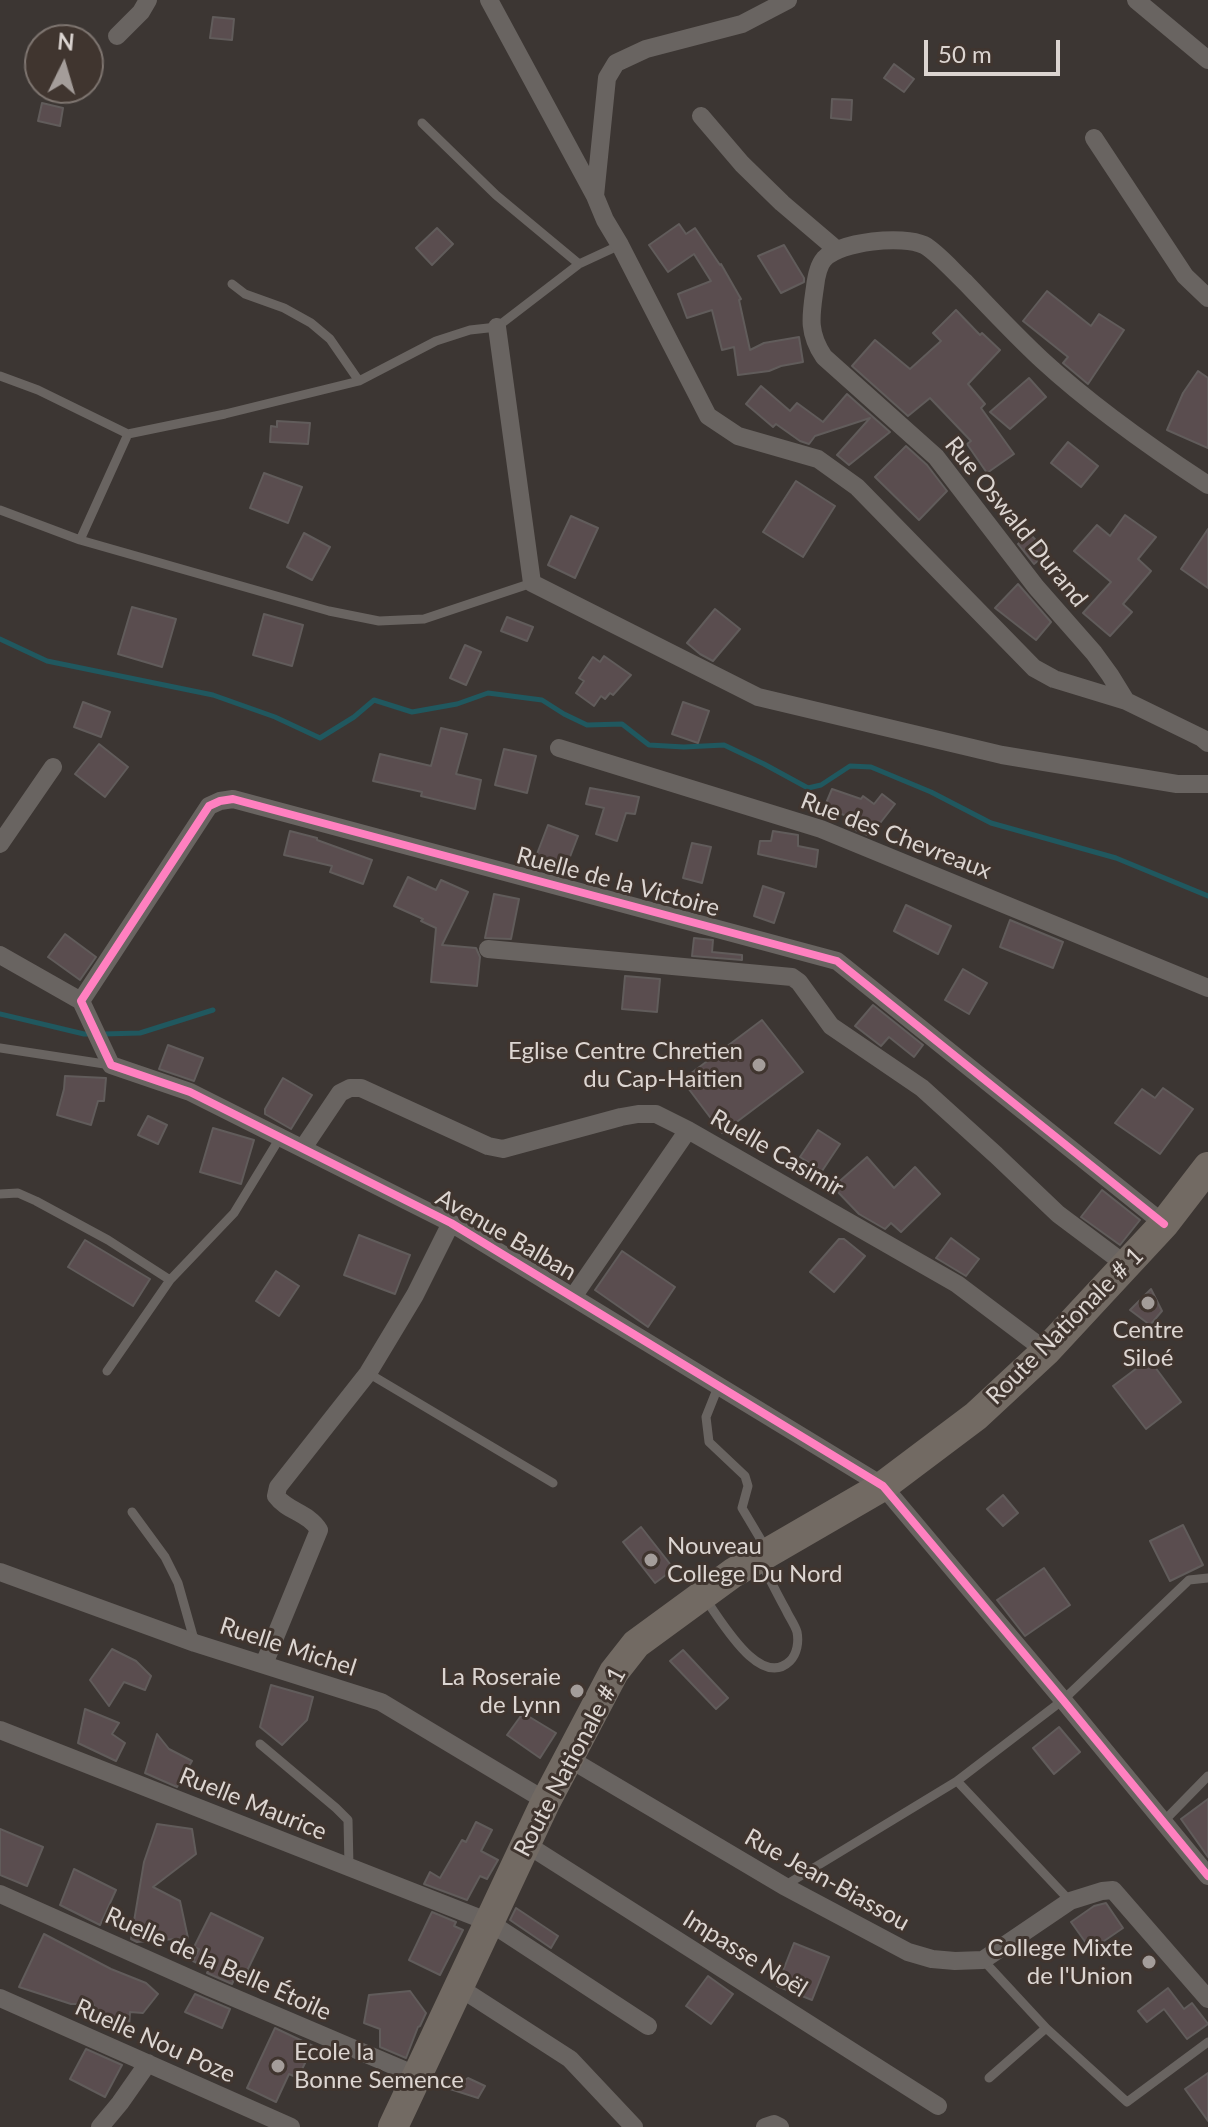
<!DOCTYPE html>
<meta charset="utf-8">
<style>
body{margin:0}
#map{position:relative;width:1208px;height:2127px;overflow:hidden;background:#3c3633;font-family:Lato,sans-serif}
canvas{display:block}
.north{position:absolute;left:24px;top:24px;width:80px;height:80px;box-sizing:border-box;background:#40352f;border:2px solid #7e7570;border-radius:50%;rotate:5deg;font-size:22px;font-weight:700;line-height:32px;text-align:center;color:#dcd5d1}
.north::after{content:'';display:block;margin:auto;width:28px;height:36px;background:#a49d9a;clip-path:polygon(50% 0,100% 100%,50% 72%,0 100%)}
.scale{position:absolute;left:924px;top:40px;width:136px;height:36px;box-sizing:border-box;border:4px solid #dcd5d1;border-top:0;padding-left:10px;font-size:24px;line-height:28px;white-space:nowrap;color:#dcd5d1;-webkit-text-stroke:6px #40352f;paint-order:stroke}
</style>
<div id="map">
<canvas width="1208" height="2127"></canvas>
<div class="north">N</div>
<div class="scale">50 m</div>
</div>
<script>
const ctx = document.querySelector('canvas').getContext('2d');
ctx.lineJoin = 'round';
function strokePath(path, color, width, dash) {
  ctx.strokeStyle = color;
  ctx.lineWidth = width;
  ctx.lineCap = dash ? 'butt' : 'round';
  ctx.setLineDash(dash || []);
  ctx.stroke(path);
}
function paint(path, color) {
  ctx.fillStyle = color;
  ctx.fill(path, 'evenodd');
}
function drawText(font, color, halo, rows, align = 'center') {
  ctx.font = font + ' Lato,sans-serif';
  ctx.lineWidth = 6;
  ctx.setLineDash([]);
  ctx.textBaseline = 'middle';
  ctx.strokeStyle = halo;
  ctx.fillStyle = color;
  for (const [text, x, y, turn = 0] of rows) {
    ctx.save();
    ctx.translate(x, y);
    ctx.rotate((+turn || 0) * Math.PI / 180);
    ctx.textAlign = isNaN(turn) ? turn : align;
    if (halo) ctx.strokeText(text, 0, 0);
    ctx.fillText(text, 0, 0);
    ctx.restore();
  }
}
const stream = new Path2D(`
 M0,639L47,661L213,695L275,717L320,738L354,717L374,700L412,712L457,704L488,693L542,700L564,714L587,725L622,724L649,745L684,747L724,745L764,764L808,788L821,785L850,766L871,767L931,792L991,823L1116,858L1208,896
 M0,1014L84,1034H93
 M103,1034L140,1033L213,1010`);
const building = new Path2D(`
 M213,17L234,19L232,40L210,38Z
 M894,64L914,79L904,92L884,78Z
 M832,99L852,100L851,120L831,118Z
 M42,103L63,108L60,126L38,121Z
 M679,224L686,234L695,228L720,265L721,264L741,299L739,300L750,350L764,343L799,337L803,362L781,366L769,371L738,375L734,347L722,350L712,310L687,318L678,294L711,281L694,254L668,272L649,245Z
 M437,228L453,244L432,265L416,248Z
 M784,245L804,278V282L781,293L758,256Z
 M1047,291L1091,326L1099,314L1124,330L1088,384L1063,363L1068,357L1023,321Z
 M956,310L980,335L982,333L1000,350L968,384L985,404L981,408L1014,454L987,473L967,444L971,441L930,398L908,416L852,366L875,340L910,369L941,341L933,333Z
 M1198,371L1208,378V448L1167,430L1183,393Z
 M1029,378L1046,397L1010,429L990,412Z
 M761,386L790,411L797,403L823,422L847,394L890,432L849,465L837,455L870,418L815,436L809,444L800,441L776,424L773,427L746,404Z
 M277,421L310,423L308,444L270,442L271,426L277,427Z
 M1068,442L1098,466L1081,487L1051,463Z
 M906,446L927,465L947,491L919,520L875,477Z
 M264,473L302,487L288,523L250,508Z
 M796,481L835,506L803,557L763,532Z
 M1125,515L1156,537L1138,559L1151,571L1123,604L1132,612L1110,636L1083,613L1111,582L1074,551L1097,525L1110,536Z
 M571,516L598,528L575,578L548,565Z
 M1208,529V588L1181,569Z
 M304,533L330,547L312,580L287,567Z
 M1030,534L1048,553L1034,564L1018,544Z
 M1018,584L1051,622L1036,640L995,608Z
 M132,607L176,619L162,667L118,654Z
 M715,609L740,629L713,661L700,654L687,643Z
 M264,614L303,625L292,666L253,655Z
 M507,617L533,627L527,641L501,631Z
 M465,645L481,652L466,685L450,678Z
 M604,656L631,675L613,695L610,693L605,699L601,696L594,706L576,693L584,681L579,678L593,657L600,662Z
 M83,702L110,712L101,737L74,727Z
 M683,702L709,711L698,743L672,734Z
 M441,728L467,734L456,774L481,780L475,809L421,796L422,792L373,781L380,754L431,766Z
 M99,744L128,767L105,797L75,774Z
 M504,749L536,756L527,793L495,785Z
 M590,788L639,797L635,814L626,813L617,841L596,834L604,808L586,804Z
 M832,789L861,799L863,796L874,804L882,794L895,804L870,836L846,826L853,818L824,808Z
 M548,825L578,836L563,875L532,867Z
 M290,831L317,838V840L372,860L363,884L330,872L332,866L284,855Z
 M773,831L798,835V846L818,850L816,867L758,854L760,841H771Z
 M692,843L711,847L702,883L683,878Z
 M408,877L436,890L441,880L468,892L442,945L476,948L480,957L477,986L431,982L436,928L421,921L423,919L394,906Z
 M763,886L784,893L774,923L754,916Z
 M494,894L519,899L511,939L485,938Z
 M906,905L951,926L938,954L894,931Z
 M1010,920L1063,942L1053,968L1000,947Z
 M65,934L96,957L80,980L48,957Z
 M694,938L713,940L712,952L742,955V960L692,956Z
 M963,969L987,983L969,1014L945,1000Z
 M625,976L660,979L657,1012L622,1009Z
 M873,1005L923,1045L914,1057L889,1037L881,1046L855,1026Z
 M762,1020L803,1072L722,1133L682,1080Z
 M168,1045L203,1058L194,1081L159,1069Z
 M65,1076L106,1078L104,1101H98L91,1125L57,1115L64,1089Z
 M283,1078L312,1095L291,1129L265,1114V1109Z
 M1163,1088L1193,1109L1160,1154L1115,1123L1142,1089L1155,1098Z
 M148,1116L167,1125L158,1144L138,1135Z
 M213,1128L254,1140L241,1184L200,1172Z
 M818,1130L840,1144L822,1171L800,1157Z
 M867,1157L894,1188L915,1167L940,1194L901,1232L891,1223L885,1229L859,1214L833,1187Z
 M1102,1190L1140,1220L1120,1245L1081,1217Z
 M359,1235L410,1255L395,1294L344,1275Z
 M951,1238L979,1259L966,1276L936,1258Z
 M839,1239H844L865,1256L834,1292L810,1272Z
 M85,1240L150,1279L133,1306L68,1267Z
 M622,1251L675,1287L648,1327L595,1290Z
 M276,1271L299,1286L279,1316L256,1301Z
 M1151,1289L1162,1311L1150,1325L1130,1310Z
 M1149,1359L1181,1402L1146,1429L1113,1386Z
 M1003,1495L1018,1513L1003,1526L987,1509Z
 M1183,1525L1203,1565L1170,1581L1150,1541Z
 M641,1527L674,1569L655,1583L623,1542Z
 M1044,1568L1070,1605L1025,1636L997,1600Z
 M112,1649L136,1661L151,1676L145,1690L124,1682L109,1706L90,1680Z
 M683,1650L728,1698L716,1709L670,1661Z
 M271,1685L313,1697L307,1720L282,1745L260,1727Z
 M85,1709L119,1723L112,1734L125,1743L116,1761L78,1743Z
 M523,1713L556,1733L540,1758L507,1735Z
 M1059,1727L1080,1752L1054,1774L1033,1748Z
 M157,1734L169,1749L192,1761L177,1787L145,1773Z
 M1208,1799V1857L1181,1819Z
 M476,1822L492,1830L481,1851L498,1860L487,1879L480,1876L467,1900L424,1884L430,1872L440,1878L462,1840L466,1842Z
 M157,1824L192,1829L196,1854L153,1887L180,1901L188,1938L137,1942L131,1939L144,1862Z
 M0,1829L43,1847L27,1886L0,1875Z
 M74,1869L116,1890L100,1925L60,1905Z
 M1106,1903L1123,1928L1091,1950L1071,1922L1094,1906Z
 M516,1908L558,1936L551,1948L510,1920Z
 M432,1912L456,1922L454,1926L463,1930L440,1975L409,1960Z
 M211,1913L263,1938L246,1973L238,1970L232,1984L207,1973L209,1969L193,1961L199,1949L194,1947Z
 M44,1934L111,1969L146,1983L158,1994L143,2013L130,2012L129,2029L112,2032L93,2004H71L19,1987Z
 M794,1943L829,1957L812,2000L777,1986Z
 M708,1976L733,1994L711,2024L686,2006Z
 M1168,1988L1184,2009L1192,2003L1208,2024L1187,2039L1164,2009L1147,2022L1138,2011Z
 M410,1991L426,2013L420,2026L418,2027L406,2058L380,2047V2029L364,2023L369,1995Z
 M195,1994L230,2009L222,2028L185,2012Z
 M275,2028L313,2046L298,2078L289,2074L276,2102L247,2088Z
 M86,2049L122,2065L105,2097L70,2079Z
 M1208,2073V2121L1185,2089Z
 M468,2078L485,2086L478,2098L450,2089Z`);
const lane = new Path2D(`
 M422,123L496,195L579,264L620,245
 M232,284L245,294L284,308L311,323L330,339L359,381
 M0,376L38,390L128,434L225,414L359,381L436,341L470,330L497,327L579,264
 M0,510L80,540L329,611L379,621L424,619L532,583
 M80,540L128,434
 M0,1048L111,1065
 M0,1194L18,1193L36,1201L108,1240L170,1280L234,1213L281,1136
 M107,1371L170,1280
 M368,1373L553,1483
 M718,1387L706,1417L709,1442L745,1476L748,1486L742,1508L767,1550
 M132,1512L165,1557L178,1583L195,1643
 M706,1600C721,1620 760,1690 790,1661C797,1654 799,1642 797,1632C795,1625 789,1617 786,1610C777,1594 769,1577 760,1561
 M260,1744L336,1808L348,1820L349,1867
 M1163,1822L1208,1776
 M784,1886L957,1781
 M1070,1901L957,1781L1063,1700L1189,1580L1208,1578
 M983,1960L1046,2028L1127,2102L1208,2042
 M989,2078L1046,2028`);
const street = new Path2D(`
 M489,0L595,196L605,220L620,245L708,416L738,436L818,459L857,487L1034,668L1054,679L1126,701L1202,738L1208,743
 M1136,0L1208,60
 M117,36L141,12L148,0
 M701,116L742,164L782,203L836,249
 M1094,138L1185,276L1208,298
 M595,196L607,78L616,63L646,49L742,24L788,0
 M497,327L532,583L758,697L1002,755L1177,784H1208
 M1126,701L1110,675L1094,653L1036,587L936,457L824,357C807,332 811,315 815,287C816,278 818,266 824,259C841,241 903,235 924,245C937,252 953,271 965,282C990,308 1015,335 1042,360C1093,407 1150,447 1208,485
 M559,748L821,829L1208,988
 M0,844L53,767
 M488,949L792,977L799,982L831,1026L922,1088L996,1155L1058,1214L1126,1265
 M0,955L81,1001
 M81,1001L111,1065L190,1092L451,1223L883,1486L1063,1700L1208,1876
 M81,1001L209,806L220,801L233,799L837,961L1164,1224
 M303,1148L340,1093L350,1088H361L488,1146L503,1149L621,1117L638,1114H656L688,1130L957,1284L1046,1351
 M573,1297L688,1130
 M0,1572L195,1643L381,1702L546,1801
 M264,1664L319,1530C309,1513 287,1511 276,1496L278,1487L368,1373L415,1295L451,1223
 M0,1730L489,1922L648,2026
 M568,1758L784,1886L908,1952L932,1959L955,1961L983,1960L1070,1901L1102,1891L1113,1890L1208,1999
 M526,1844L938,2106
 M0,1894L209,1987L418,2076
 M460,1988L570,2059L634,2127
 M0,1998L291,2127
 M100,2127L120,2103L148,2063
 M765,2127L774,2124L780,2127`);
const primary = new Path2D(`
 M393,2127L546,1801L614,1672L636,1644L733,1573L883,1486L976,1416L1046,1351L1164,1224L1208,1167`);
const cycleway = new Path2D(`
 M1164,1224L837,961L233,799L220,801L209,806L81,1001L111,1065L190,1092L451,1223L883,1486L1063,1700L1208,1876`);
const markers = [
 [759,1065,8,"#a49d9a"],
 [1148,1303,8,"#a49d9a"],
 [651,1560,8,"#a49d9a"],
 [577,1691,8,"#a49d9a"],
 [1149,1962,8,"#a49d9a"],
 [278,2066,8,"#a49d9a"]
];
const streetNames = [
 ["Rue Oswald Durand",1016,522,51],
 ["Rue des Chevreaux",896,836,21],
 ["Ruelle de la Victoire",618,882,15],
 ["Ruelle Casimir",777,1153,30],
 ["Avenue Balban",506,1235,30],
 ["Route Nationale # 1",1065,1326,-45],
 ["Ruelle Michel",288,1647,18],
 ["Route Nationale # 1",570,1762,-62],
 ["Ruelle Maurice",253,1804,22],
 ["Rue Jean-Biassou",827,1880,29],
 ["Impasse Noël",745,1954,32],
 ["Ruelle de la Belle Étoile",218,1964,24],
 ["Ruelle Nou Poze",155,2041,24]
];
const poiNames = [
 ["Eglise Centre Chretien",743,1051],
 ["du Cap-Haitien",743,1079],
 ["Centre",1148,1330,"center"],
 ["Siloé",1148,1358,"center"],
 ["Nouveau",667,1546,"left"],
 ["College Du Nord",667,1574,"left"],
 ["La Roseraie",561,1677],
 ["de Lynn",561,1705],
 ["College Mixte",1133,1948],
 ["de l'Union",1133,1976],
 ["Ecole la",294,2052,"left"],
 ["Bonne Semence",294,2080,"left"]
];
strokePath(stream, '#20585f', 5);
paint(building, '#5a4d4f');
strokePath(building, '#615c5b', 2);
strokePath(lane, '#696461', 9);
strokePath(street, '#696461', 18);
strokePath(primary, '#726a63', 30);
strokePath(cycleway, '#ff80c0', 8);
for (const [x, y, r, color] of markers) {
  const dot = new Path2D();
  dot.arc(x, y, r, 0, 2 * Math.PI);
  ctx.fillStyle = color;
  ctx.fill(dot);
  strokePath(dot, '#40352f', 3);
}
drawText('24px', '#dcd5d1', '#40352f', streetNames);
drawText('24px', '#dcd5d1', '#40352f', poiNames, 'right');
</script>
